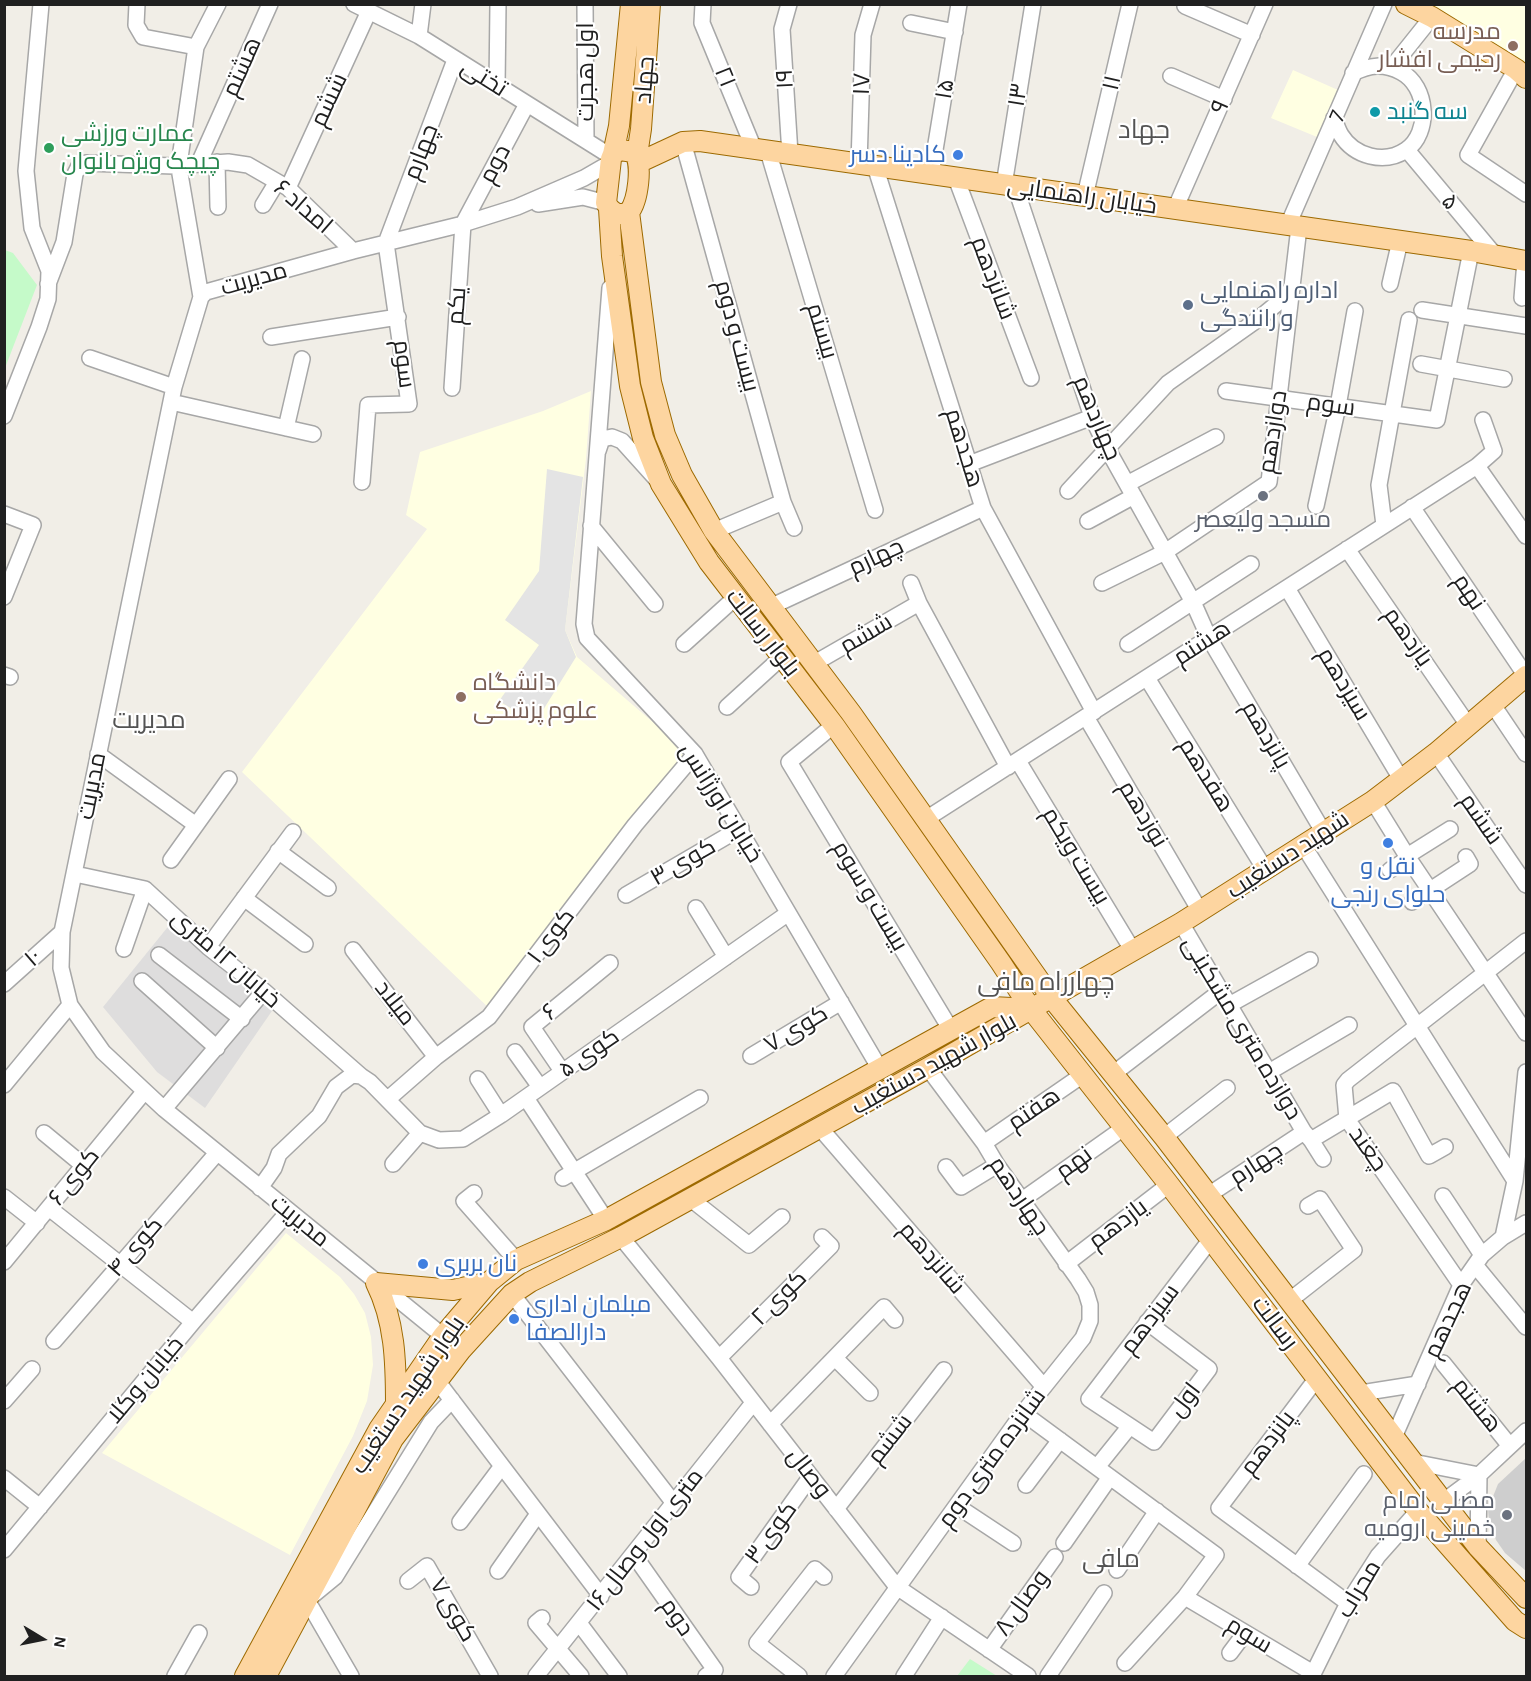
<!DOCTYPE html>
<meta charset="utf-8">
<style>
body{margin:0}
#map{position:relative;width:1531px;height:1681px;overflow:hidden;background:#f1eee7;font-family:"Alegreya Sans",sans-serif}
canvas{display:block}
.frame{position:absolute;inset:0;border:6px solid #202020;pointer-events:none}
.north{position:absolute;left:12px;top:1609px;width:60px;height:60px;-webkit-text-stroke:4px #fff;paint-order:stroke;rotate:100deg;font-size:16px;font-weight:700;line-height:24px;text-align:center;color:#202020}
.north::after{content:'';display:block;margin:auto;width:21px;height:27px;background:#202020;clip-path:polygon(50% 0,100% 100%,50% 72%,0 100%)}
</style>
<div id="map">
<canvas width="1531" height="1681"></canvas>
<div class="frame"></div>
<div class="north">N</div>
</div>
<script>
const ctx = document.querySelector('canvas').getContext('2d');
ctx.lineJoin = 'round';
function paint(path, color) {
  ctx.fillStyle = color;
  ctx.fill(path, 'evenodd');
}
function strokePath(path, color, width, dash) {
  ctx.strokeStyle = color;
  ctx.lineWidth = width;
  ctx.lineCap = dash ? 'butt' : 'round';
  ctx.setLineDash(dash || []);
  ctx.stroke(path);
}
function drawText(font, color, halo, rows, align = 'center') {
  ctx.font = font + ' "Alegreya Sans",Cairo,sans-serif';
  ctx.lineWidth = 4.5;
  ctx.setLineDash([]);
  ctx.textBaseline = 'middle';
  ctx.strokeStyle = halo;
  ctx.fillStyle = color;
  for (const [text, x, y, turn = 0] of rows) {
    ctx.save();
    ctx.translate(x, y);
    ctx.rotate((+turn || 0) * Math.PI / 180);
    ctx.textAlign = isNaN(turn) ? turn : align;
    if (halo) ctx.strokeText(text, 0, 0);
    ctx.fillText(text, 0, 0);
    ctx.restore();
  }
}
const residential = new Path2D(`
 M171,923L274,1008L205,1108L157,1072L103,1007Z`);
const education = new Path2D(`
 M1418,5H1526V63L1468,27L1462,29Z
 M1293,70L1338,90L1317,137L1271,118Z
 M591,391L586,459L565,630L577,657L669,736L684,757L491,1010L242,772L427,529L406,515L420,452L543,411Z
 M286,1233L340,1277L354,1294L365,1313L371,1337L373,1365L367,1401L353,1436L290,1555L102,1453Z`);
const religious = new Path2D(`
 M1526,1458V1571L1505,1553L1496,1540L1489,1522L1488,1509L1498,1484Z`);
const park = new Path2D(`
 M5,250L13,253L37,285L5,368Z
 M970,1659L997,1676H957Z`);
const parking = new Path2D(`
 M547,469L583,477L565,630L576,657L535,723L499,701L539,645L505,620L539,571Z`);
const minor = new Path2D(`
 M137,4L136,25L143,37L196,47
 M354,4L419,36L612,157
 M585,4L586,140
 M703,4L702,23L754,149
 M789,4L782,29L790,154
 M1185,6L1252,35
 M911,23L955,32
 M419,36L423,4
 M1392,67L1432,17
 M1516,69L1468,155L1526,194
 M1171,76L1224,99
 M497,87L498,4
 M1334,118C1336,124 1338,130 1341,135C1354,156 1384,165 1406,150C1431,133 1428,86 1401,72C1383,63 1370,65 1353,73
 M683,142L783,502L794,528
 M1407,150L1494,254
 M768,151L875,510
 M180,158L196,47L218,4
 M217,162L218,207
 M199,163L270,4
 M859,164L863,35L872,4
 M875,166L983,508L1094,712
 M180,174L201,297
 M931,174L959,4
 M956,178L1031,378
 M1004,185L1033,4
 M1015,186L1092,417L1108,450L1193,602L1209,638L1324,833
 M288,188L369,11
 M1085,196L1130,4
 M538,204L583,197L606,203
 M263,205L277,182
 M1175,209L1265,4
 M1288,225L1384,4
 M48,284L64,242L75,174L79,166L86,163L174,166L228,162L248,165L288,188L353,251
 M1390,284L1400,241
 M610,288L584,624L587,638L695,754L880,1069
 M1522,298L1525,261
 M1422,310L1526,326
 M271,337L398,317
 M90,358L174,387
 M1421,364L1504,379
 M452,388L463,224L527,104
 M1226,391L1437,420L1471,251
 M171,402L313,434
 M4,416L39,327L48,299L49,271L32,228L26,171L41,4
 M286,428L302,359
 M598,451L602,439L612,437L622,441L658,481
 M969,464L1092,417
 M1477,466L1526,536
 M362,482L368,405L409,404L386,243L455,60
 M1127,484L1216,437
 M1068,491L1168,383L1257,320L1285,297L1293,286
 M1316,506L1338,406L1355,311
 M1412,507L1526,676
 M4,514L33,525L4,597
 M1088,521L1134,496
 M1384,525L1379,485L1409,320
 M591,526L655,604
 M714,531L783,502
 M1347,549L1468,725
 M911,583L919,603L1008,767
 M1102,583L1165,552L1269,482L1299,227
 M1287,588L1401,779
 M770,607L983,508
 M684,644L735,598
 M1128,644L1251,564
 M813,664L919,603
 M4,675L10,677
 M1147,678L1266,871
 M1493,705L1526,754
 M727,707L782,657
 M1086,717L1200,911
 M834,725L789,762L951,1030
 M1436,753L1526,885
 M98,754L196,825
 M1018,761L1133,951
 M1373,801L1407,856L1526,1033
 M926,819L1477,466L1494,451L1483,420
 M1303,845L1515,1181
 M278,851L328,888
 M1407,856L1450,829
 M171,860L229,779
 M1390,870L1409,858
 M75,874L145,889L208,947L264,991L361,1076
 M626,895L741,828
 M244,898L305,944
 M1412,902L1470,864L1466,857
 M696,908L726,957
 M1181,923L1304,1132L1311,1140L1393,1091L1429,1156L1445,1147
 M208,947L293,832
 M124,949L145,889
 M353,950L436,1057
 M159,955L242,1019
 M142,981L217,1048
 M4,984L62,932
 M1229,1005L1310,960
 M515,1052L540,1087
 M751,1056L841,1002
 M562,1071L532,1027L610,963
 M1269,1072L1349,1025
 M1113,1074L1221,991
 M478,1079L501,1115
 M4,1085L70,1005
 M526,1098L606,1220
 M388,1099L436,1057L489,1017L635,825L695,754
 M164,1109L264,991
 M820,1128L1044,1387
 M44,1133L84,1166
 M1164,1137L1227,1088
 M1311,1140L1323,1159
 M984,1143L1084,1074
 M393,1164L420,1133
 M946,1167L961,1187L997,1165
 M563,1178L700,1098
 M260,1188L274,1168L279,1154L319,1116L336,1087L352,1075L361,1076L370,1082L420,1133L439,1140L463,1139L501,1115L787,914
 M474,1193L464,1201L516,1260
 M1207,1196L1304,1132
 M1443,1196L1482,1255
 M4,1197L37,1223
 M691,1199L749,1245L782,1217
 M1022,1200L1125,1127
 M49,1208L193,1322
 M621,1237L719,1358L897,1587L1028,1676
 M1503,1237L1515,1181L1526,1072
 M4,1262L144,1092
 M1066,1264L1162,1190L1167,1182
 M1475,1265L1526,1327
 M1461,1285L1347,1119L1344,1085L1348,1080L1526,941
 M512,1294L673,1502
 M1289,1301L1354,1250L1320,1199L1308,1206
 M1147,1322L1209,1369L1154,1442L1089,1399L1211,1239
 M443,1336L164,1109L103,1052L70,1005L61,968L62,932L174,387L201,297L206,292L353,251L463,224L517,207L584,178L610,163
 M54,1341L217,1153
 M719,1358L831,1246L822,1237
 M835,1358L870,1393
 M1443,1363L1510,1446
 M1317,1378L1219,1508L1348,1603
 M438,1382L601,1596
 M1361,1393L1418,1384
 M4,1401L32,1369
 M1023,1413L1216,1555L1185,1597L1125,1663
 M770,1424L884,1307L895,1320
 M1394,1437L1461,1285L1482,1255L1503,1237L1526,1223
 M1413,1462L1479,1475L1478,1547
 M1097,1467L1130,1426
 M4,1478L40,1507
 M1026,1485L1060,1440
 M1444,1501L1479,1475L1526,1431
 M957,1506L1013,1543
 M836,1509L944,1370
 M460,1522L502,1466
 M1064,1543L1110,1477
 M4,1550L193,1322L288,1212
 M634,1555L715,1670L706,1676
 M1297,1566L1364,1474
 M1117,1570L1157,1511
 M498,1571L538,1514
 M408,1581L427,1566L490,1676
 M751,1587L739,1577L811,1476
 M1185,1597L1313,1673
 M542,1618L536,1623L581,1676
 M579,1623L619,1676
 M989,1650L1055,1557
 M1230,1653L1245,1633
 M175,1676L199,1633
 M351,1676L307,1600L335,1577L431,1422L452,1400
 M536,1676L753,1403
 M799,1676L757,1643L815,1569L824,1577
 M834,1676L1023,1413L1083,1338L1090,1321V1305L1086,1292L1078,1279L997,1165L984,1143L928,1068
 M904,1676L942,1617
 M1048,1676L1104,1593
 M1312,1676L1348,1603L1378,1556L1418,1511`);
const major = new Path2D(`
 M1406,4L1432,17L1516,69L1526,78
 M620,150L634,152C643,164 638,201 629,212C618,217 611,212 606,203L611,159L613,154Z
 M613,154L619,126L631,4
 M637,155L641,129L650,4
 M640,162L683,142L700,141L1471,251L1526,261
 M609,209L612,256L630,386L643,438L661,484L709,562L834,725L1001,963L1031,1009L1167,1182L1418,1511L1515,1621L1526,1628
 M629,212L651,382L665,435L682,475L714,531L851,713L1051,997L1164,1137L1478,1547L1526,1598
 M376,1283C395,1321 396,1362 396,1405
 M376,1283L453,1290L489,1282
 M245,1676L379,1429L443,1336L489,1282L516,1260L606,1220L992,1007L1031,1009
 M266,1676L393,1439L461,1350L512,1294L530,1282L621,1237L928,1068L1181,923L1373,801L1436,753L1526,676`);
const markers = [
 [1513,46,6,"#8d6e63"],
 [1375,112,6,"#0f9aa8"],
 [49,148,6,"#2e9e5b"],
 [958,155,6,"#3f7fe0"],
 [1188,305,6,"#5c6f8a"],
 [1263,496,6,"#6b7280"],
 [461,697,6,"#8d6e63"],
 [1388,843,6,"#3f7fe0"],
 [423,1264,6,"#3f7fe0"],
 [514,1319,6,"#3f7fe0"],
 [1507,1515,6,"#6b7280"]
];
const educationNames = [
 ["مدرسه",1501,32],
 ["رحیمی افشار",1501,60],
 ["دانشگاه",473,683,"left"],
 ["علوم پزشکی",473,711,"left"]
];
const streetNames = [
 ["هشتم",242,67,-66],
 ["اول هجرت",586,72,-90],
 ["۲۱",725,77,68],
 ["تختی",484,78,32],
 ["۱۹",785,79,-93],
 ["جهاد",645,80,-86],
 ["۱۱",1112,83,-77],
 ["۱۷",862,84,-88],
 ["۱۵",945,89,-81],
 ["۱۳",1018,95,-81],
 ["ششم",329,100,-65],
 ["۹",1220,107,-66],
 ["7",1335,115,-67],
 ["چهارم",421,152,-69],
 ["دوم",495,164,-62],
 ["خیابان راهنمایی",1082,196,8],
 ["۵",1450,202,50],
 ["امداد ۶",303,207,41],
 ["شانزدهم",993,278,69],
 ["مدیریت",254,279,-16],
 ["یکم",457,306,-86],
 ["بیستم",822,331,73],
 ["بیست و دوم",737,336,75],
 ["سوم",404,364,83],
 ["سوم",1331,405,8],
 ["چهاردهم",1097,418,67],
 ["دوازدهم",1273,432,-81],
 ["هجدهم",964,448,73],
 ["چهارم",876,557,-25],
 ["نهم",1469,592,56],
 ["بلوار رسالت",763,633,52],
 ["ششم",866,634,-30],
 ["یازدهم",1408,637,55],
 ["هشتم",1202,643,-33],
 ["سیزدهم",1344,684,59],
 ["پانزدهم",1266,735,60],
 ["هفدهم",1206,775,58],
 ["مدیریت",92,786,-79],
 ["خیابان اورژانس",721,803,58],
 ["نوزدهم",1143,814,59],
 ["ششم",1481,819,55],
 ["شهید دستغیب",1288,855,-33],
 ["بیست ویکم",1076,856,59],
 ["کوی ۳",683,862,-30],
 ["بیست و سوم",870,896,59],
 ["کوی ۱",551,936,-53],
 ["۱۰",33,958,-41],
 ["خیابان ۱۲ متری",226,959,41],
 ["میلاد",395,1003,52],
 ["۶",550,1012,-39],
 ["دوازده متری مشکینی",1242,1028,59],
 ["کوی ۷",796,1029,-31],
 ["کوی ۵",589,1053,-35],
 ["بلوار شهید دستغیب",934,1064,-29],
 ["هفتم",1034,1109,-34],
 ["چغند",1368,1149,55],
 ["نهم",1074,1163,-36],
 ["چهارم",1256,1164,-33],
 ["کوی ۶",74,1177,-51],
 ["چهاردهم",1019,1196,56],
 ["مدیریت",300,1221,39],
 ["یازدهم",1118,1224,-37],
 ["کوی ۴",135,1247,-49],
 ["شانزدهم",932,1258,49],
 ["کوی ۲",779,1298,-45],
 ["سیزدهم",1150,1319,-53],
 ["هجدهم",1448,1320,-65],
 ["رسالت",1275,1323,53],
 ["خیابان وکلا",145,1380,-50],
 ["بلوار شهید دستغیب",408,1395,-56],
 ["اول",1185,1400,-53],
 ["هشتم",1477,1405,51],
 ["ششم",890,1439,-52],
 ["پانزدهم",1268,1443,-53],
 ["شانزده متری دوم",992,1458,-54],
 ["وصال",809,1473,52],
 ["کوی ۳",771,1533,-54],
 ["۱۶ متری اول وصال",645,1540,-52],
 ["محراب",1359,1589,-59],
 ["وصال ۸",1022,1603,-54],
 ["کوی ۷",453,1610,60],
 ["دوم",677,1617,55],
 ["سوم",1249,1635,31]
];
const cultureNames = [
 ["سه گنبد",1387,112]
];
const leisureNames = [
 ["عمارت ورزشی",61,134],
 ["چیچک ویژه بانوان",61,162]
];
const shopNames = [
 ["کادینا دسر",946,155,"right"],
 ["نقل و",1388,867,"center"],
 ["حلوای رنجی",1388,895,"center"],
 ["نان بربری",435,1264],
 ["مبلمان اداری",526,1305],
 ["دارالصفا",526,1333]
];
const serviceNames = [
 ["اداره راهنمایی",1200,291],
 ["و رانندگی",1200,319]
];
const worshipNames = [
 ["مسجد ولیعصر",1263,520],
 ["مصلی امام",1495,1501,"right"],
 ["خمینی ارومیه",1495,1529,"right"]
];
const neighbourhoodNames = [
 ["جهاد",1144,130],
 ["مدیریت",149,720],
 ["چهارراه مافی",1046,982],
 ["مافی",1111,1559]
];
paint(residential, '#dedddd');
paint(education, '#ffffe2');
paint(religious, '#cecece');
paint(park, '#c5fac9');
paint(parking, '#e4e4e4');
strokePath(minor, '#a7a7a7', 18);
strokePath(major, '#9d6a00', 22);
strokePath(minor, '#fff', 15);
strokePath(major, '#fdd5a0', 20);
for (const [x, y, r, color] of markers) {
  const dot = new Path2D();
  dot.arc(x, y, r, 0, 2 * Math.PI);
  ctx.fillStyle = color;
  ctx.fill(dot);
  strokePath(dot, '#fff', 2);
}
drawText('24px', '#785e54', '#fff', educationNames, 'right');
drawText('24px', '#202020', '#fff', streetNames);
drawText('24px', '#0d838f', '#fff', cultureNames, 'left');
drawText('24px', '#27864d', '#fff', leisureNames, 'left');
drawText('24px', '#366cbe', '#fff', shopNames, 'left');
drawText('24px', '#4e5e75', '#fff', serviceNames, 'left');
drawText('24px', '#5b616d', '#fff', worshipNames);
drawText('26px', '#535353', '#fff', neighbourhoodNames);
</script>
